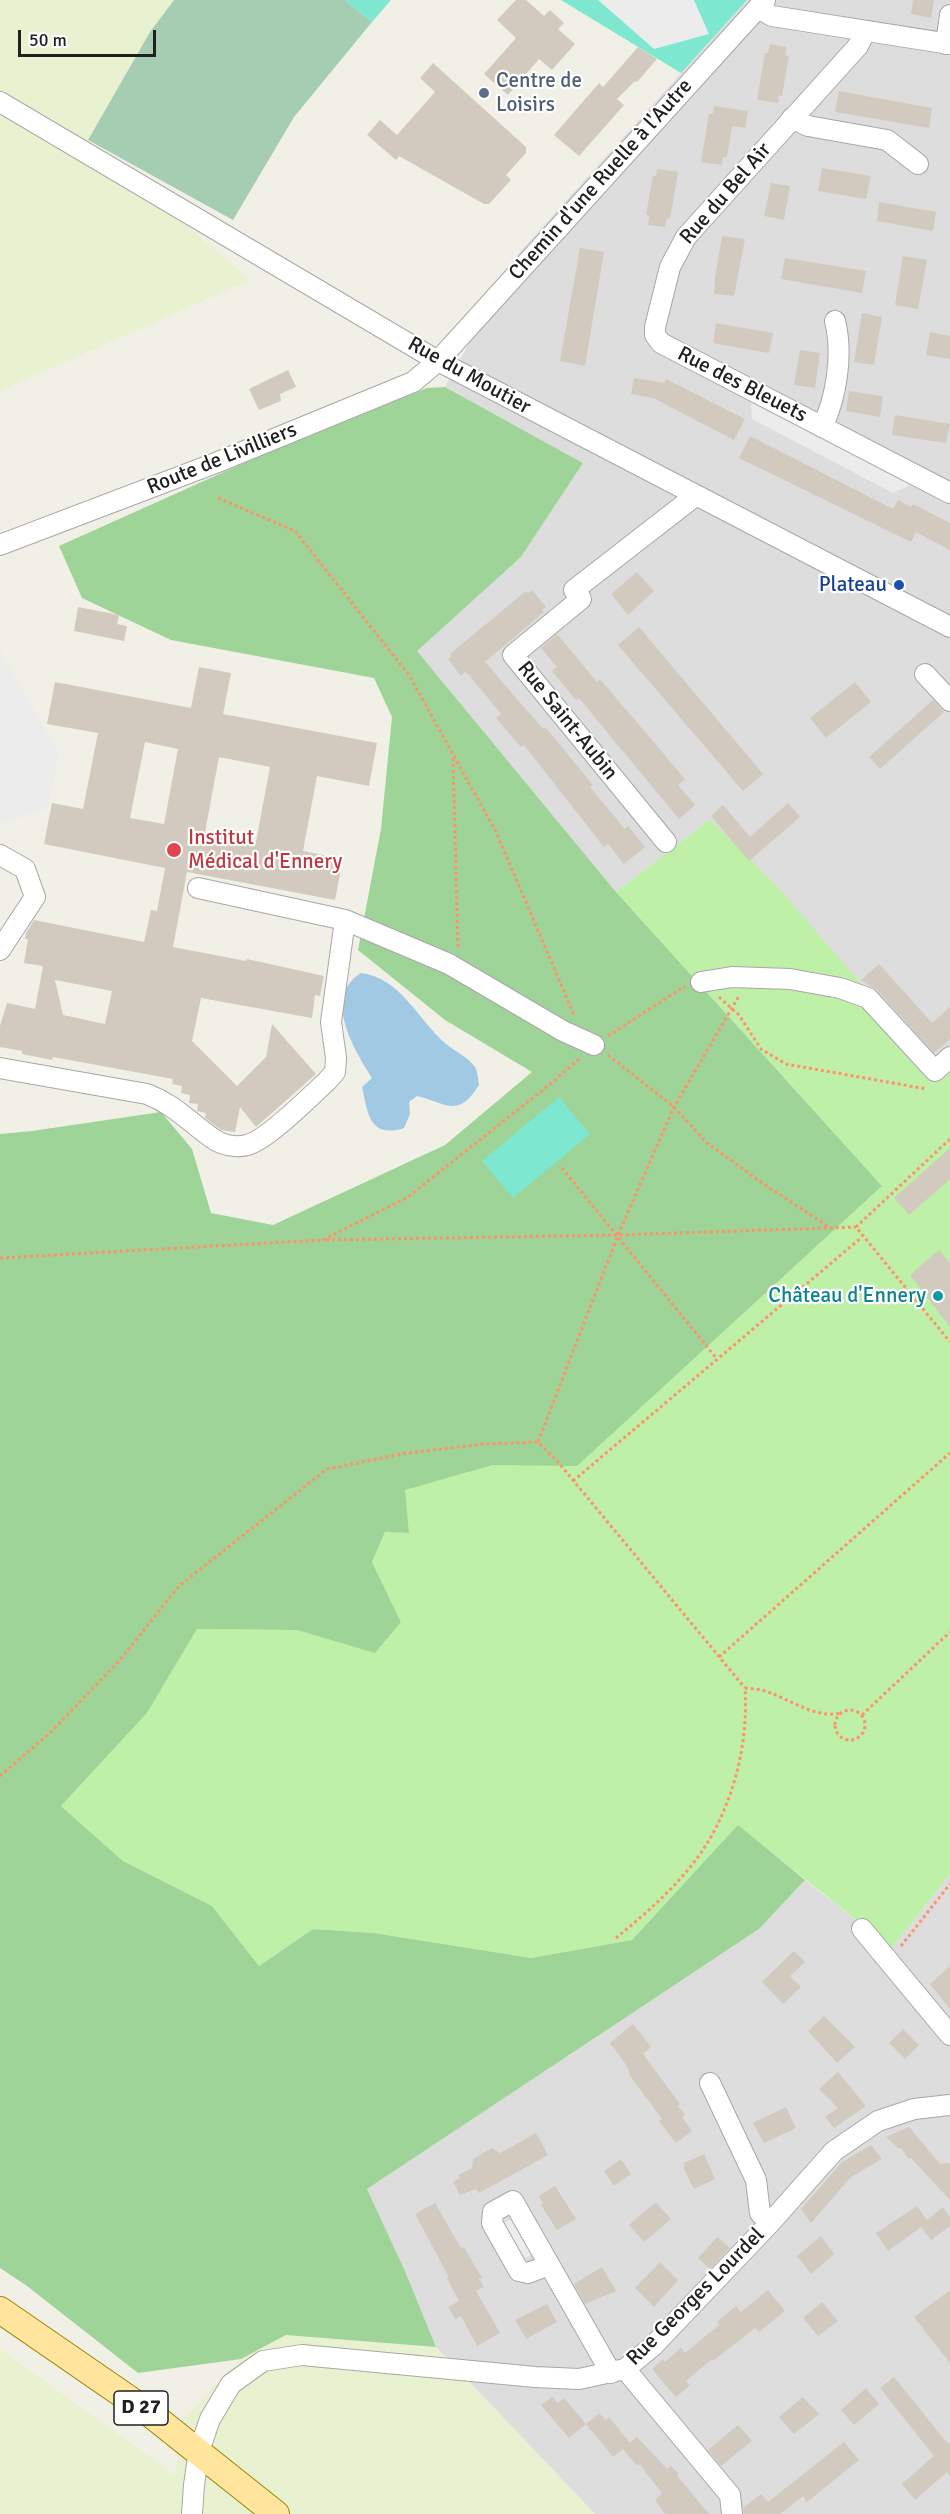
<!DOCTYPE html>
<meta charset="utf-8">
<style>
body{margin:0}
#map{position:relative;width:950px;height:2514px;overflow:hidden;background:#f1f0e6;font-family:Signika,sans-serif}
canvas{display:block}
.scale{position:absolute;left:18px;top:30px;width:138px;height:27px;box-sizing:border-box;border:3px solid #202020;border-top:0;padding-left:8px;font-size:18px;line-height:21px;white-space:nowrap;color:#202020;-webkit-text-stroke:4px #fff;paint-order:stroke}
</style>
<div id="map">
<canvas width="950" height="2514"></canvas>
<div class="scale">50 m</div>
</div>
<script>
const ctx = document.querySelector('canvas').getContext('2d');
ctx.lineJoin = 'round';
function paint(path, color) {
  ctx.fillStyle = color;
  ctx.fill(path, 'evenodd');
}
function strokePath(path, color, width, dash) {
  ctx.strokeStyle = color;
  ctx.lineWidth = width;
  ctx.lineCap = dash ? 'butt' : 'round';
  ctx.setLineDash(dash || []);
  ctx.stroke(path);
}
function drawText(font, color, halo, rows, align = 'center') {
  ctx.font = font + ' Signika,sans-serif';
  ctx.lineWidth = 4.5;
  ctx.setLineDash([]);
  ctx.textBaseline = 'middle';
  ctx.strokeStyle = halo;
  ctx.fillStyle = color;
  for (const [text, x, y, turn = 0] of rows) {
    ctx.save();
    ctx.translate(x, y);
    ctx.rotate((+turn || 0) * Math.PI / 180);
    ctx.textAlign = isNaN(turn) ? turn : align;
    if (halo) ctx.strokeText(text, 0, 0);
    ctx.fillText(text, 0, 0);
    ctx.restore();
  }
}
const residential = new Path2D(`
 M747,0H950V1048L932,1065L710,819L616,892L416,650L521,557L583,463L445,387L519,253Z
 M950,1874V2514H595L436,2347L405,2271L367,2189L759,1929L805,1880L892,1948Z`);
const farmland = new Path2D(`
 M0,0H174L150,32L88,140L250,280L0,391Z
 M286,2335L436,2347L595,2514H0V2349L175,2475L184,2418L241,2359Z`);
const grass = new Path2D(`
 M710,819L774,883L932,1065L950,1048V1874L892,1948L738,1826L632,1940L531,1958L374,1933L313,1929L259,1966L212,1906L123,1861L61,1806L147,1713L197,1629L297,1630L375,1652L401,1622L372,1562L385,1532L409,1533L404,1490L493,1465H577L882,1186L616,892Z`);
const forest = new Path2D(`
 M445,387L583,463L521,557L417,651L616,892L882,1186L577,1466L493,1465L405,1490L409,1533L385,1532L372,1562L401,1622L375,1653L297,1630L197,1629L147,1713L61,1806L123,1861L212,1906L259,1966L313,1929L374,1933L531,1958L632,1940L738,1825L805,1880L759,1929L367,2189L405,2271L436,2347L286,2335L241,2359L138,2373L27,2286L0,2268V1134L32,1131L161,1112L192,1149L211,1213L273,1225L445,1145L532,1072L445,1020L358,950L381,829L392,717L374,678L171,640L82,598L59,546L255,458L427,388Z`);
const cemetery = new Path2D(`
 M174,0H345L372,22L294,117L233,220L88,140L150,32Z`);
const pitch = new Path2D(`
 M345,0H391L372,22Z
 M561,0H747L681,73Z
 M559,1097L590,1134L513,1198L482,1161Z`);
const parking = new Path2D(`
 M598,0H694L709,34L654,49Z
 M751,403L910,485L893,493L752,419Z
 M0,650L59,753L48,808L0,824Z
 M521,2214L541,2250L521,2260L501,2225Z`);
const water = new Path2D(`
 M361,973C401,978 418,1020 446,1044C456,1052 467,1056 475,1067C478,1072 478,1080 479,1085C458,1119 446,1103 417,1096L409,1102L410,1114L404,1128C369,1139 368,1113 362,1087L372,1078C354,1049 322,997 361,973Z`);
const building = new Path2D(`
 M516,0H526L544,16L550,10L564,23L558,29L575,44L552,70L539,59L508,95L484,74L516,38L497,20Z
 M913,0H934L931,18L911,14Z
 M770,44L787,47L785,55L789,56L782,96L779,95L778,103L757,100L765,53H768Z
 M638,47L657,59L637,82L635,81L617,99L624,105L579,156L554,135L599,83L603,87Z
 M433,63L526,147V153L506,175L511,180L489,204H484L399,156L396,160L367,135L380,120L397,135L435,92L420,78Z
 M839,91L932,108L929,128L835,112Z
 M714,106L748,111L745,128L732,126L727,157H723L722,165L701,162L709,114H713Z
 M822,168L871,176L866,199L818,191Z
 M657,169L678,172L670,219L667,218L665,227L648,225L649,215H646L653,176H656Z
 M771,183L790,186L784,220L764,216Z
 M879,202L936,212L933,231L877,221Z
 M722,236L745,239L734,296L714,294L715,284H714Z
 M580,248L604,252L585,366L560,361Z
 M903,256L927,260L918,309L895,305Z
 M785,258L866,271L862,293L781,279Z
 M862,313L882,317L874,365L854,362Z
 M716,323L773,333L769,353L713,343Z
 M930,332L950,336V359L926,355Z
 M800,350L820,353L815,388L794,385Z
 M288,370L296,387L280,394L281,401L259,410L249,389Z
 M634,378L664,383L666,379L745,419L734,440L653,398L631,394Z
 M849,391L883,396L880,417L846,411Z
 M895,415L950,424L946,443L892,435Z
 M750,436L893,509L898,500L911,507L913,504L950,523V550L916,532L911,542L739,458Z
 M637,572L654,591L628,615L611,594Z
 M532,590L546,607L542,610L544,612L485,662L543,729L545,727L593,785L590,787L625,829L628,826L645,847L624,864L608,844L604,847L524,745L521,747L496,718L501,714L469,675L465,672L461,676L448,659L451,656L450,654L526,591L528,593Z
 M78,607L119,615L117,624L127,626L124,641L74,631Z
 M639,627L763,774L743,791L618,645Z
 M557,634L597,682L600,679L685,779L678,785L695,805L679,819L579,698L576,700L552,671L557,667L541,648Z
 M199,667L231,673L223,714L377,743L369,786L317,776L303,851L343,859L335,900L187,872L173,947L246,961L247,959L324,976L320,996L315,995L312,1018L201,998L192,1041L237,1086L266,1057L272,1024L316,1074L256,1127L240,1107L235,1132L221,1130L205,1118L206,1113L197,1111L198,1104L189,1103L190,1095L181,1093L182,1086L172,1084L173,1079L53,1057L52,1060L22,1054V1051L0,1047V1026L7,1003L35,1009L43,966L24,963L28,939H25L26,933L34,920L144,942L151,910L157,911L165,868L44,844L52,803L83,809L98,733L47,724L55,682L191,708ZM145,742L178,749L164,824L130,818ZM219,757L270,767L256,842L205,832ZM55,980L112,991L105,1024L63,1015Z
 M855,682L871,702L826,738L810,718Z
 M933,700L944,712L880,769L869,757Z
 M788,803L800,817L749,861L711,816L723,805L750,837Z
 M879,964L932,1023L950,1007V1039L934,1053L877,990L861,980Z
 M950,1148V1179L909,1215L894,1198Z
 M939,1250L950,1263V1327L910,1275Z
 M794,1951L805,1962L790,1976L801,1987L783,2004L762,1982Z
 M950,1966V2009L930,1984Z
 M824,2016L855,2047L837,2063L808,2031Z
 M633,2024L651,2047L643,2054L680,2104L678,2106L685,2115L682,2117L692,2131L676,2143L659,2121L662,2119L630,2076L627,2066L610,2043Z
 M903,2029L919,2045L905,2059L889,2043Z
 M838,2072L866,2106L834,2128L825,2117L838,2108L819,2089Z
 M786,2107L796,2128L764,2143L753,2123Z
 M909,2127L940,2164L950,2163V2200L911,2158L909,2159L901,2148L899,2149L886,2137Z
 M536,2133L548,2155L479,2193L476,2189L460,2195L453,2182L460,2178L458,2175L472,2168L473,2159L492,2148L500,2153Z
 M871,2145L882,2159L851,2177L811,2223L801,2209L842,2162Z
 M704,2154L715,2179L694,2189L684,2169V2163Z
 M621,2159L631,2174L614,2186L604,2171Z
 M555,2186L576,2219L557,2230L541,2205L543,2204L539,2196Z
 M656,2202L671,2219L644,2242L629,2225Z
 M435,2203L461,2248L464,2247L482,2278L479,2279L484,2287L476,2291L500,2333L477,2346L461,2316L455,2319L448,2307L459,2301L447,2278L449,2277L415,2214Z
 M917,2206L927,2220L943,2207L950,2217V2226L931,2240L921,2227L888,2251L876,2233Z
 M821,2236L834,2254L811,2274L797,2256Z
 M717,2237L730,2248L710,2269L698,2258Z
 M660,2262L678,2280L654,2307L635,2288Z
 M602,2267L616,2291L585,2304L574,2284Z
 M768,2290L785,2311L759,2332L755,2328L713,2361L712,2359L686,2381L690,2385L676,2397L652,2369L663,2359L665,2362L681,2348L685,2353L719,2325L717,2322L736,2306L741,2312Z
 M950,2290V2363L914,2317Z
 M822,2302L838,2321L818,2336L803,2318Z
 M547,2304L557,2322L526,2339L515,2320Z
 M894,2377L948,2444L950,2442V2476L947,2472L915,2500L902,2484L934,2456L880,2388Z
 M866,2388L879,2404L854,2425L841,2410Z
 M552,2397L558,2403L564,2398L586,2424L569,2438L541,2405Z
 M803,2397L819,2414L794,2434L779,2417Z
 M599,2413L606,2420L609,2417L630,2443L637,2437L667,2469L671,2466L678,2473V2477L709,2514H665L655,2500L662,2493L640,2465L635,2464L623,2449L613,2457L586,2424Z
 M738,2425L752,2441L721,2466L708,2450Z
 M844,2442L859,2460L807,2502L803,2496L780,2514H744L743,2508L761,2494L768,2502Z`);
const path = new Path2D(`
 M218,498L295,531L409,675L496,832L574,1015
 M453,758L458,950
 M719,997L739,1015L761,1049L786,1064L927,1089
 M608,1036L685,986
 M608,1055L674,1107L706,1142L762,1183L829,1227
 M579,1059L549,1085L408,1197L323,1240L618,1235L856,1227
 M950,1139L856,1227L950,1342
 M562,1168L717,1359
 M0,1258L323,1240
 M538,1442L618,1235L674,1107L739,996
 M573,1481L862,1237
 M719,1657L950,1453
 M835 1725a15 15 0 1 1 30 0a15 15 0 1 1-30 0Z
 M862,1715L950,1632
 M0,1776L50,1733L120,1660L179,1586L327,1469L407,1453L484,1444L538,1442L558,1462L745,1688
 M616,1938C644,1915 673,1890 695,1861C731,1814 749,1747 745,1688C753,1689 761,1689 768,1692C791,1700 816,1719 841,1713
 M901,1946L950,1884`);
const minor = new Path2D(`
 M758,8L772,16L950,44
 M865,32L858,46L686,237L670,267L655,327V335L661,343L950,493
 M946,44L950,15
 M0,102L438,361L950,627
 M792,118L808,126L887,140L918,164
 M822,427C837,397 843,353 835,321
 M0,545L218,462L413,382L438,361L765,0
 M925,674L950,701
 M666,842L513,655L581,599L574,590L695,496
 M0,855L25,869L35,897L0,950
 M345,920L449,964L563,1031L594,1045
 M701,982L732,977L790,979L840,988L868,998L935,1071L950,1057
 M0,1068L147,1094C175,1105 188,1121 212,1138C222,1145 235,1148 247,1145C266,1141 311,1096 327,1081L335,1072L336,1058L331,1022L345,920L198,888
 M862,1929L950,2035
 M710,2083L756,2180L760,2213L770,2223
 M549,2265L528,2273L519,2271L492,2223L493,2212L513,2201L611,2373
 M625,2369L730,2495L732,2514
 M192,2514L194,2485L199,2451L210,2419L231,2384L263,2361L302,2355L535,2377L579,2379L625,2369L653,2346L770,2223L834,2151L878,2121L914,2109L950,2105`);
const major = new Path2D(`
 M0,2310L148,2412L276,2514`);
const markers = [
 [484,93,6,"#5c6f8a"],
 [899,585,6,"#1a4fb4"],
 [174,850,8,"#e0444e"],
 [938,1296,6,"#0f9aa8"]
];
const shields = [
 [141,2408,54]
];
const shieldNames = [
 ["D 27",141,2408]
];
const serviceNames = [
 ["Centre de",496,81],
 ["Loisirs",496,105]
];
const streetNames = [
 ["Chemin d'une Ruelle à l'Autre",601,180,-48],
 ["Rue du Bel Air",726,194,-49],
 ["Rue du Moutier",469,376,29],
 ["Rue des Bleuets",742,385,27],
 ["Route de Livilliers",222,459,-22],
 ["Rue Saint-Aubin",567,721,51],
 ["Rue Georges Lourdel",696,2297,-45]
];
const transitNames = [
 ["Plateau",887,585]
];
const healthNames = [
 ["Institut",188,838],
 ["Médical d'Ennery",188,862]
];
const cultureNames = [
 ["Château d'Ennery",926,1296]
];
paint(residential, '#dedddd');
paint(farmland, '#e9f2d0');
paint(grass, '#bff0a7');
paint(forest, '#9ed497');
paint(cemetery, '#a5cdb1');
paint(pitch, '#7de7d0');
paint(parking, '#ececec');
paint(water, '#a2c9e3');
paint(building, '#d2cabe');
strokePath(minor, '#a7a7a7', 22);
strokePath(major, '#9c8300', 28);
strokePath(path, '#ff9269', 3, [3, 3]);
strokePath(minor, '#fff', 20);
strokePath(major, '#ffe59d', 26);
for (const [x, y, r, color] of markers) {
  const dot = new Path2D();
  dot.arc(x, y, r, 0, 2 * Math.PI);
  ctx.fillStyle = color;
  ctx.fill(dot);
  strokePath(dot, '#fff', 2);
}
for (const [x, y, w] of shields) {
  const box = new Path2D();
  box.roundRect(x - w / 2, y - 17, w, 34, 4.5);
  ctx.fillStyle = '#fff';
  ctx.fill(box);
  strokePath(box, '#202020', 1.5);
}
drawText('bold 20px', '#202020', null, shieldNames);
drawText('21px', '#4e5e75', '#fff', serviceNames, 'left');
drawText('21px', '#202020', '#fff', streetNames);
drawText('21px', '#164399', '#fff', transitNames, 'right');
drawText('21px', '#be3a42', '#fff', healthNames, 'left');
drawText('21px', '#0d838f', '#fff', cultureNames, 'right');
</script>
